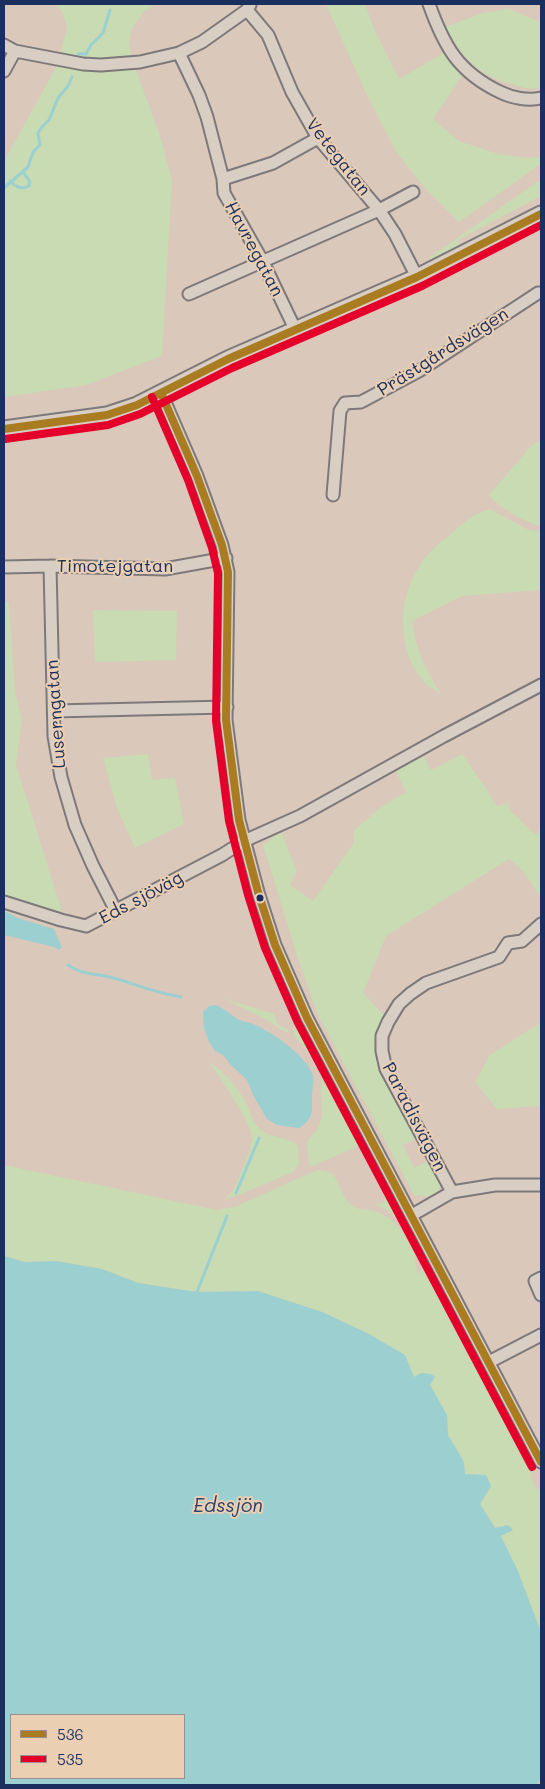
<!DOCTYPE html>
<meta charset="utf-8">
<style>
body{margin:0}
#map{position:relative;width:545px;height:1789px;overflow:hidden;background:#dac8ba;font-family:Mali,sans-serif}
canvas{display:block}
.frame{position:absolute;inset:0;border:5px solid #1b2f5e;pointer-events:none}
.legend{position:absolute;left:10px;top:1714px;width:175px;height:65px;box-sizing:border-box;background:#ebcfb2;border:1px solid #988f90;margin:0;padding:6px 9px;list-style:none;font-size:15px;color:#1b2f5e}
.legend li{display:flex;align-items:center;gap:10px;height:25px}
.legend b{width:25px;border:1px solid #988f90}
</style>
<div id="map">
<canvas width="545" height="1789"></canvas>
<div class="frame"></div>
<ul class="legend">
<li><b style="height:6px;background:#aa7c21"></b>536</li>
<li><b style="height:6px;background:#e4002b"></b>535</li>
</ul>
</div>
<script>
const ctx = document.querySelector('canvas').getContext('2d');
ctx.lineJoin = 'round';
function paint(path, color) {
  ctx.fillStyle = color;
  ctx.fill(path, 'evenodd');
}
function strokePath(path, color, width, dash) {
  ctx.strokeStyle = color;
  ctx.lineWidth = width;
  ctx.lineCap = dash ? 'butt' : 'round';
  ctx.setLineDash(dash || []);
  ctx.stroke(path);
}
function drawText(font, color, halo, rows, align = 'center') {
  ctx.font = font + ' Mali,sans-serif';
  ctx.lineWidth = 4;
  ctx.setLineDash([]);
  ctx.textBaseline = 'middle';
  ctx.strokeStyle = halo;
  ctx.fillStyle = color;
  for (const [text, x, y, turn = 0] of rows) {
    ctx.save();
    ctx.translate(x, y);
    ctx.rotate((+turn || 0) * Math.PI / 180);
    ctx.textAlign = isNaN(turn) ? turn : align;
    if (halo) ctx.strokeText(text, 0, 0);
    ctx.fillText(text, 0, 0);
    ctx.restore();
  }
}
const green = new Path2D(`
 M54,4H155L144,12L136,22L131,31L129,46L135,67L160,136L172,180L162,356L86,385L4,397V161L58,64L67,27L62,11Z
 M326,4H365L374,29L399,79L444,53L462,76L433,119L459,141L498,154L526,158L541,157V164L459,222L425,188L396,152L365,91Z
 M508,9L541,22V88C532,90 524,88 515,85C476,75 465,59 445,27L483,13Z
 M541,179V196L458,240V246L431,260L429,258Z
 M541,440V526C526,523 498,507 489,495L532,445Z
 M490,509L527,529L541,532V590L462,596L412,621C416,651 425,668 441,694C436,690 429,687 425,683C396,651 397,600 420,565C427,553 441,542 452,533C465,521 472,514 490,509Z
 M4,602H9L15,692L22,720L16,764L62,912L4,899Z
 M93,610L177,611L176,660L95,662Z
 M148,754L152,780L175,778L184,824L135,848L117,808L103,758Z
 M462,754L488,791L496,806L508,803L511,811L536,835L541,827V898L523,871L509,859L386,936L363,993L385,1016L379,1033L383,1070L417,1139L403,1145L414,1168L428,1161L441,1186C434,1198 427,1196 414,1195L319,1017L299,962L263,845L281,832L297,871L290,885L313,901L353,844L354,830L380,808L406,792L396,771L423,756L431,770Z
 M222,998L274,1014L278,1025L288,1029L289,1034L263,1018Z
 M293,1019L301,1022L365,1143L313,1166L309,1164L307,1144L309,1139L316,1131L322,1116L321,1073L314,1060L294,1035Z
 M541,1022V1106L497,1109L475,1082L490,1055Z
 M209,1062C226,1073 238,1087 247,1105C251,1113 253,1123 260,1129C272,1139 288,1136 298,1146L299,1164L293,1172L237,1196L223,1199C235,1192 236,1185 241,1172C245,1162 252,1149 252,1139C253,1124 218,1076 209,1062Z
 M4,1165L217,1210L237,1206L317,1170C340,1169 337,1189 349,1203C357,1212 365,1208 374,1211C392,1216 409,1235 414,1252C416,1260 416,1268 418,1275L422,1267L420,1256L406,1225L387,1211L375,1204L384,1203L385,1193L390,1187L534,1470L530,1475L536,1488L541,1490V1632L517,1569L500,1536L513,1530L495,1528L480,1504L491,1486L465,1475L464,1462L448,1435L447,1415L430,1385L414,1377L369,1334L322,1312L258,1291L197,1292L138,1283L102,1269L56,1261L25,1262L4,1256Z`);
const water = new Path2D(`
 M4,911L18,918L54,929L62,948L59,950L54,947L4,935Z
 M216,1005C226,1009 232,1017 242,1021C246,1023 250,1022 253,1024C271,1031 308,1057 313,1076C314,1082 312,1090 312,1096C312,1113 314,1118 299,1128L277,1125L267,1119L253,1095L247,1080L231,1065L223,1055L215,1051L209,1042L204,1028L203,1012L209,1006Z
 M4,1256L25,1262L56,1261L102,1269L138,1283L197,1292L258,1291L322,1312L369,1334L405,1355L414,1377L421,1373L431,1374L435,1377L430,1385L447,1415L448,1435L464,1462L465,1474L486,1475L491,1486L480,1504L495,1528L508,1525L513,1530L501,1536L517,1569L541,1632V1778L537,1785H4ZM11,1715H184V1778H11Z`);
const stream = new Path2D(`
 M78,54H86L91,45L103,33L110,10
 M10,181C16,187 21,190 29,186L30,182L23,172
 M4,188L28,167L33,152L40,145L38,133L42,127L49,120L58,98L68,86L72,77
 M68,965C83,976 100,973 117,979C140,986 157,993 181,997
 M236,1193L259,1138
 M197,1292L227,1216`);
const minor = new Path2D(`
 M429,4C444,46 458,72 500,92C512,98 528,101 541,98
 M247,10L268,35L292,92L318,138L379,210L395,234L417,277
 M4,45L15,51L83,64L101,65L140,62L179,53L202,42L247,10L250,5
 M179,53L199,95L207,117L223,179L224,193L263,262L296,331
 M4,71L15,51
 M223,179L273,163L318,138
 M189,294L379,210L413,192
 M161,393L197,476L222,545L228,572L226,720L239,820L258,892L275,945L307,1018L541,1462
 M333,495L340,411L345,403L361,402L419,371L538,293H541
 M50,566L54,736L61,777L75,825L93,866L116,911
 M4,567L50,566L165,569L226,558
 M54,711L227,707
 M4,902L61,920L86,926L222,855L244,841L300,816L444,736L541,685
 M452,1192L386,1069L382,1051V1036L388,1022L399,1004L410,994L426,983L499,957L508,943L522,941L541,924
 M412,1215L452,1192L495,1185H541
 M541,1278L535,1281L541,1295
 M489,1362L541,1335`);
const major = new Path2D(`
 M4,429L107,415L137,405L228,359L417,277L541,214`);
const bus1 = new Path2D(`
 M161,393L197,476L222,545L228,572L226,720L239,820L258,892L275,945L307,1018L541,1462
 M4,429L107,415L137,405L228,359L417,277L541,214`);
const bus2 = new Path2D(`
 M152,397L188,480L212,548L218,573L216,721L229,821L248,895L265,948L298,1023L532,1467
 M5,439L108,425L140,414L232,368L422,286L541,225`);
const markers = [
 [260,898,4.5,"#1b2f5e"]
];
const streetNames = [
 ["Vetegatan",338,157,52],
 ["Havregatan",254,249,62],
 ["Prästgårdsvägen",443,352,-32],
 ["Timotejgatan",115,566],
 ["Luserngatan",56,714,-94],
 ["Eds sjöväg",141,898,-28],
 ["Paradisvägen",414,1117,63]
];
const waterNames = [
 ["Edssjön",228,1506]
];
paint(green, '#c8dbb2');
paint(water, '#9ccfd0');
strokePath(stream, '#9ccfd0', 3);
strokePath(minor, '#7d797b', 15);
strokePath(major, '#7d797b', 19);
strokePath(minor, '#d8cec3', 11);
strokePath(major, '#d8cec3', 15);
strokePath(bus1, '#aa7c21', 8);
strokePath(bus2, '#e4002b', 8);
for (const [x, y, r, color] of markers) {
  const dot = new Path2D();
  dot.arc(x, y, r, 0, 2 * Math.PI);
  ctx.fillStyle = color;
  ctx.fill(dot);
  strokePath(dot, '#ebcfb2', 2);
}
drawText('18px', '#1b2f5e', '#ebcfb2', streetNames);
drawText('italic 19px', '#253f6a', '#ebcfb2', waterNames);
</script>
